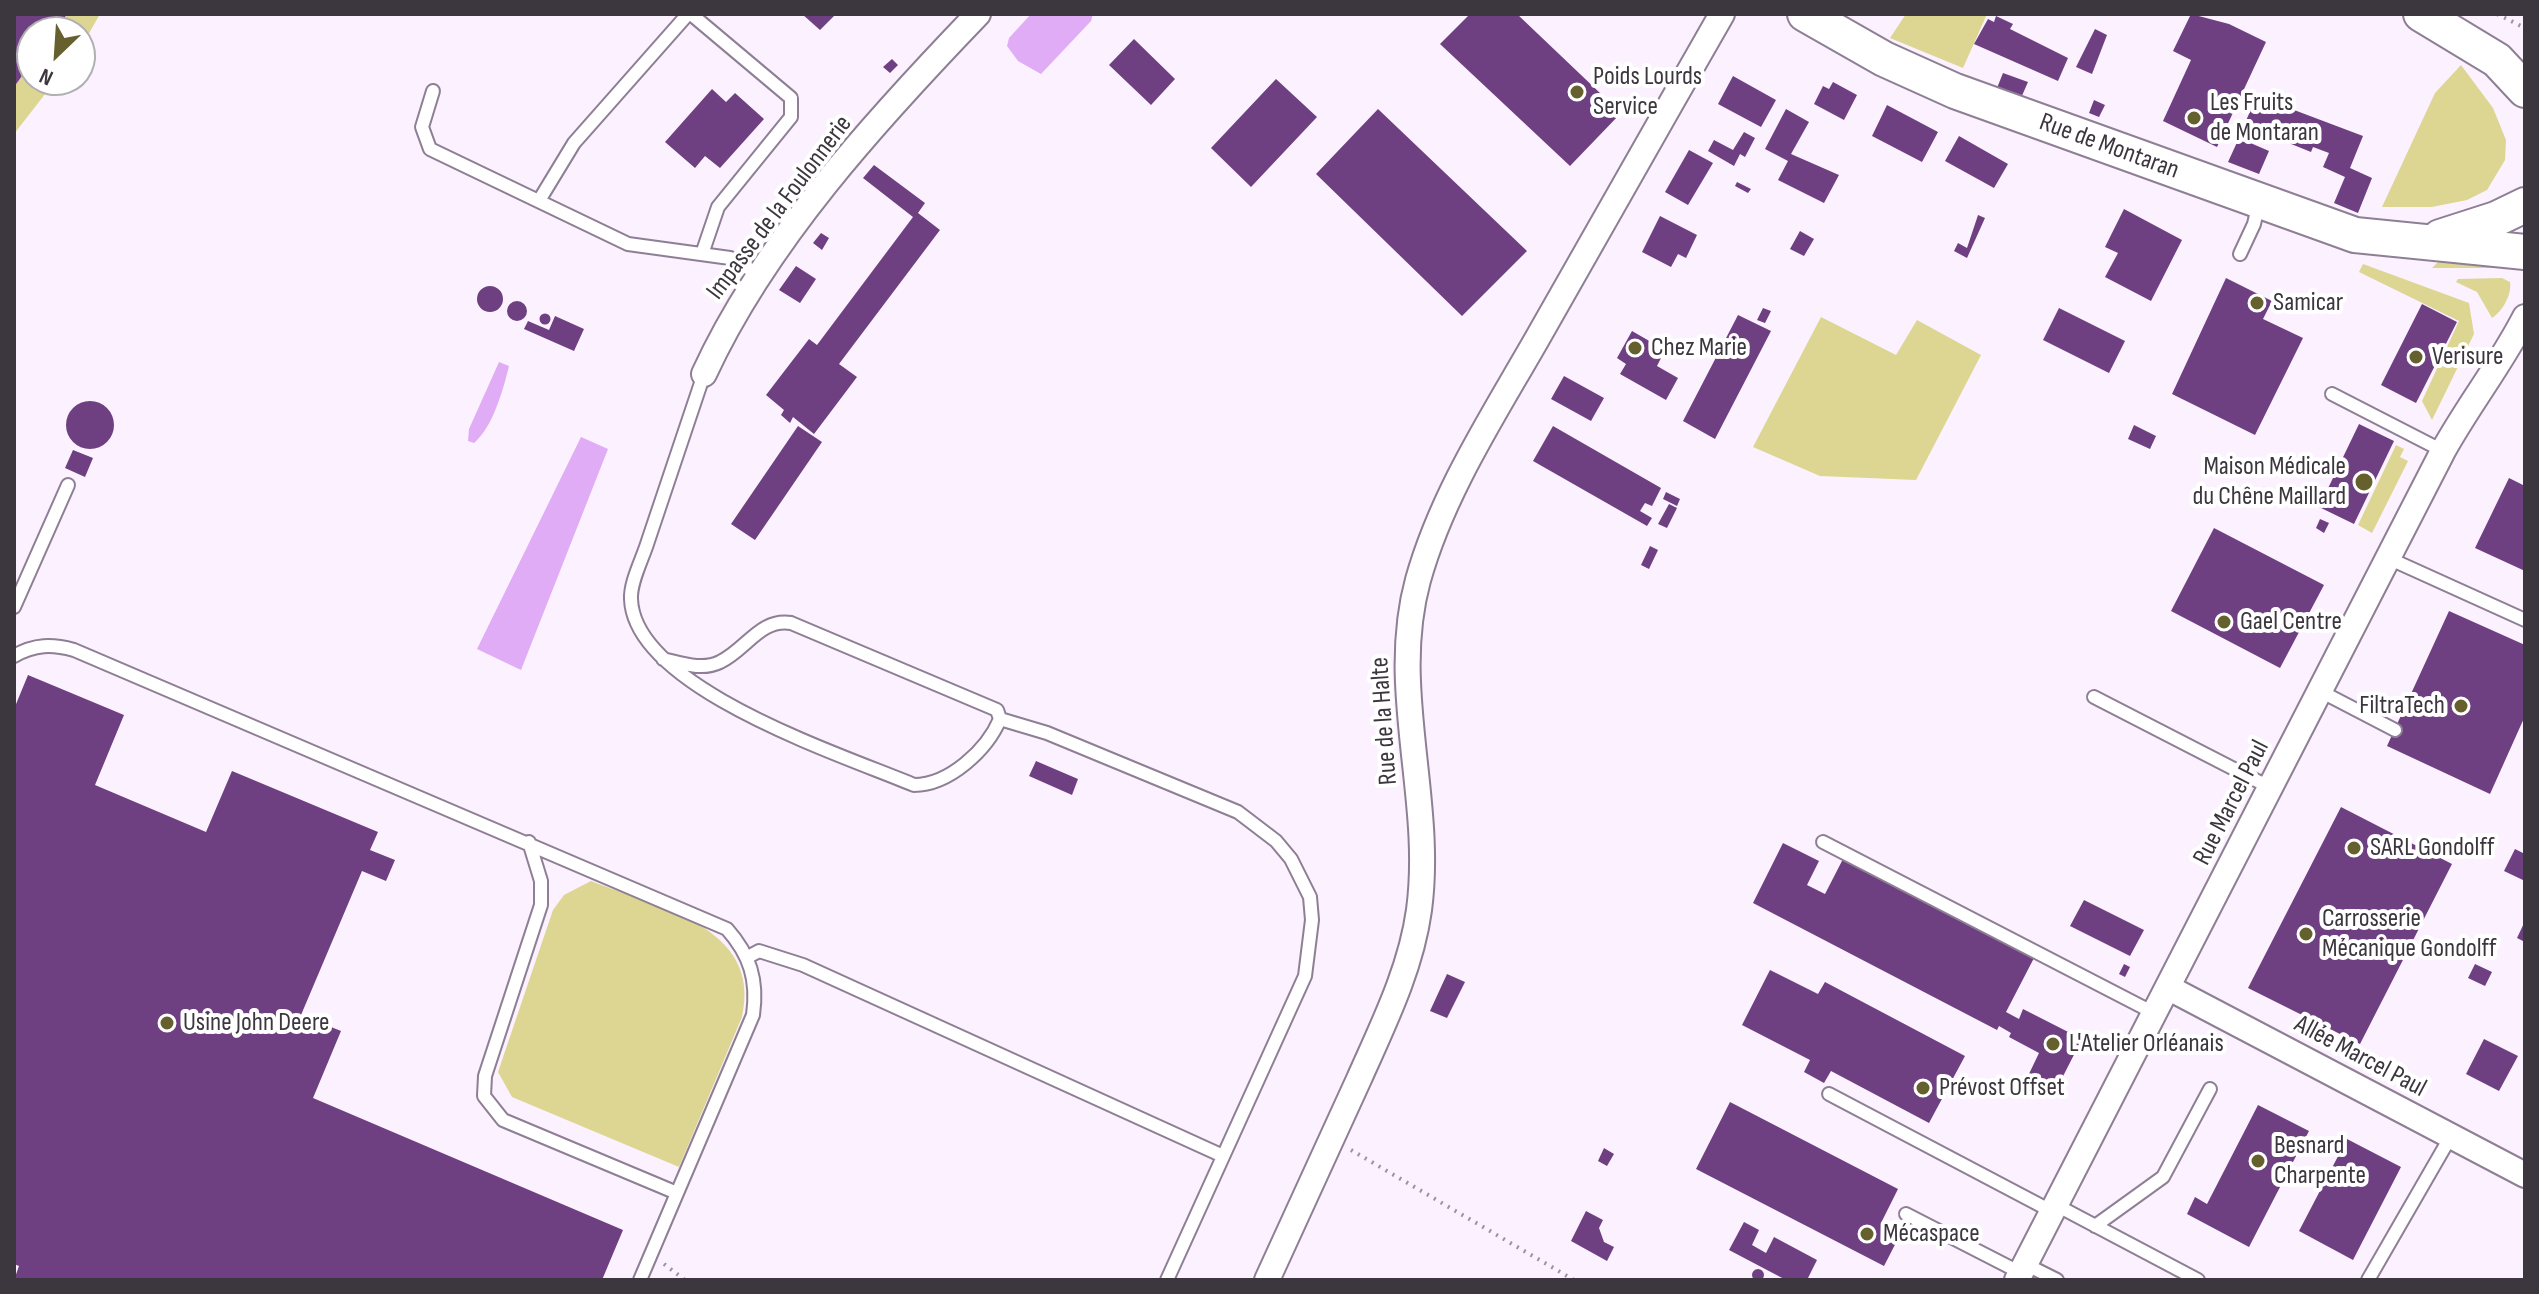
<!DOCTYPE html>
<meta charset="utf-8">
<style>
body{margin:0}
#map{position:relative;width:2539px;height:1294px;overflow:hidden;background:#fbf1ff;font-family:"Sofia Sans Condensed",sans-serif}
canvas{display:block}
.frame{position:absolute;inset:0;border:16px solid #3c363f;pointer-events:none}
.north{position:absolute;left:16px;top:16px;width:80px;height:80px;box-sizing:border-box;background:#fff;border:2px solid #b1afb2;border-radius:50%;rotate:205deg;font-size:22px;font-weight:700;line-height:32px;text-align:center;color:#3c363f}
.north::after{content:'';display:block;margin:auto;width:28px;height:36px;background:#65602d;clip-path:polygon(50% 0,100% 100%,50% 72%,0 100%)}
</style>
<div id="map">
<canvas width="2539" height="1294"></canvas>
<div class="frame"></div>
<div class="north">N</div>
</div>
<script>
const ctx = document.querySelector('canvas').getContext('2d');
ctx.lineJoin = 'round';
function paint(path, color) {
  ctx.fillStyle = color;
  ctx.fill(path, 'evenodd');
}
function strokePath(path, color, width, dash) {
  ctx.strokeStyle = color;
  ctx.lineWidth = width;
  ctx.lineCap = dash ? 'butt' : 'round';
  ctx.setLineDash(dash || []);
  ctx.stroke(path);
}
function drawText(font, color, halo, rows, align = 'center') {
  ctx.font = font + ' "Sofia Sans Condensed",sans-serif';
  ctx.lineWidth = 8;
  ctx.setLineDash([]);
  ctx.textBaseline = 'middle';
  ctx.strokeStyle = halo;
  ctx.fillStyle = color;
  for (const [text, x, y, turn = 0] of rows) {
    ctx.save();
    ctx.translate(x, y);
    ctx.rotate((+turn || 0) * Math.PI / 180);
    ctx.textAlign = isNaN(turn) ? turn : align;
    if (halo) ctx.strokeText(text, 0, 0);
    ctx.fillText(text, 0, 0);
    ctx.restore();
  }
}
const green = new Path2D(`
 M67,14H100L80,49V32H54Z
 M1906,14H1987L1963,68L1890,38Z
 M32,62V80H56L14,134V87Z
 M2461,65L2493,108L2506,140L2505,160L2487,190L2467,200L2432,207H2382L2435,93Z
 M2443,257L2494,264L2492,268H2432Z
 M2363,264L2469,303L2474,334L2432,420L2422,401L2459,321L2359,272Z
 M2502,278L2510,282C2512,295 2502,312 2492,318L2477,292L2456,282L2458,279Z
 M1821,317L1896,355L1917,320L1981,355L1916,480L1820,476L1753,447Z
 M2396,445L2404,449L2400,457L2408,461L2372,533L2358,525Z
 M591,881C656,907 763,926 742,1017L679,1167L512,1097L498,1072L553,910L564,895Z`);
const water = new Path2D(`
 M1031,14H1093L1091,21L1041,74L1018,61L1007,46L1009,38Z
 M499,362L509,366C503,390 493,427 474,443L468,441L469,429Z
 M581,437L608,449L521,670L477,649Z`);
const building = new Path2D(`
 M14,14H67L54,32H32V62L14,87Z
 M802,14H836L820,30Z
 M1470,14H1517L1621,113L1570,166L1440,44Z
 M2191,14L2229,24L2266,42L2217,147L2163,121L2191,60L2173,51Z
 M1996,16L2013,24L2010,29L2068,58L2058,81L1974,44L1988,19L1994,22Z
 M2095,29L2107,35L2092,74L2076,67Z
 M1134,39L1175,79L1151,105L1109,65Z
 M892,59L898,65L890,73L883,67Z
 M2003,73L2028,82L2021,98L1997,88Z
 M1733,76L1776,100L1761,127L1718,104Z
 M1276,79L1317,117L1251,187L1211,148Z
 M1833,82L1857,95L1844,120L1814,104L1823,86L1829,89Z
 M712,89L726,102L735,93L764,119L720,168L705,156L695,168L665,142Z
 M2257,96L2363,136L2350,168L2372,178L2358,213L2334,203L2345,177L2323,167L2329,153L2313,147L2311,152L2244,125Z
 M2094,100L2105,105L2099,117L2089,113Z
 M1887,105L1938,132L1922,162L1872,136Z
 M1378,109L1527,251L1462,316L1316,174Z
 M1786,109L1809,122L1791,154L1839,175L1824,203L1778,180L1788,161L1765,149Z
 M1744,132L1755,138L1745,157L1740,154L1734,166L1708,151L1714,140L1733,150Z
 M1959,136L2008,164L1994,188L1945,161Z
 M2239,138L2269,151L2259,174L2228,162Z
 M1689,150L1713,163L1688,205L1665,192Z
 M874,165L925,203L918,213L940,230L839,364L857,377L814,434L793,417L790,423L781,415L784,410L766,395L809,339L817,345L913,217L863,178Z
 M1737,182L1751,189L1748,193L1735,186Z
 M2124,209L2182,240L2151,301L2105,277L2118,253L2105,247Z
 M1978,215L1985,218L1967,258L1954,251L1958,243L1967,248Z
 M1660,216L1697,235L1686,258L1678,254L1671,267L1642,252Z
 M1800,231L1814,239L1804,256L1790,249Z
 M821,233L829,238L822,250L813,243Z
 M796,266L816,279L800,303L779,290Z
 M2226,278L2272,301L2263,319L2303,338L2255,435L2172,394Z
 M477 299a13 13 0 1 1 26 0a13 13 0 1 1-26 0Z
 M507 311a10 10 0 1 1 20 0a10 10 0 1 1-20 0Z
 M2422,304L2457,322L2416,403L2381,385Z
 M1763,308L1771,311L1765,323L1757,320Z
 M2059,308L2125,341L2109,373L2043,340Z
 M539.5 319a5.5 5.5 0 1 1 11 0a5.5 5.5 0 1 1-11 0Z
 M1738,315L1771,331L1715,439L1683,421Z
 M555,316L584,329L574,351L524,329L528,321L549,330Z
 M1632,331L1665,350L1657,366L1678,378L1666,400L1620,374L1626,364L1617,358Z
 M1564,376L1604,398L1591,421L1551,399Z
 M66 425a24 24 0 1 1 48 0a24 24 0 1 1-48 0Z
 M2359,424L2394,441L2354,524L2319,507Z
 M2134,425L2156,436L2150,449L2128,439Z
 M798,426L822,442L755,540L731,524Z
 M1553,426L1661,488L1652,506L1645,503L1640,511L1652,518L1647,526L1533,461Z
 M73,450L93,458L85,477L65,468Z
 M2509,478L2525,486V571L2475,548Z
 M1666,492L1680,499L1677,506L1663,499Z
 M1669,504L1677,508L1667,528L1658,524Z
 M2320,519L2329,523L2324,533L2316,528Z
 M2214,528L2324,585L2280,668L2171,611Z
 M1650,546L1658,550L1649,569L1641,565Z
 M2449,611L2525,645V716L2490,794L2387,746Z
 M28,675L124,715L95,785L206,832L232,771L378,832L370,850L395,860L386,881L362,871L301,1015L341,1031L313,1098L623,1230L602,1280H14L19,1266L14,1264V709Z
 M1036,761L1078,779L1072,795L1029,776Z
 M2341,807L2452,864L2360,1044L2248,988Z
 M1783,843L1819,861L1807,885L1825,894L1843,859L2034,958L2006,1012L2019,1019L2023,1009L2082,1039L2056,1090L2028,1076L2039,1053L2009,1037L2011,1033L1999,1026L1997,1030L1753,903Z
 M2515,849L2525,854V881L2504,871Z
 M2084,900L2144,930L2130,956L2070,926Z
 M2525,921V942L2517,938Z
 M2124,964L2130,967L2125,977L2119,974Z
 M2475,964L2492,972L2485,986L2468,978Z
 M1770,970L1818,994L1825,982L1965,1056L1929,1123L1831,1071L1824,1083L1804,1072L1810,1060L1742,1025Z
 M1447,974L1465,982L1447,1018L1430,1011Z
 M2484,1039L2518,1056L2499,1091L2466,1074Z
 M1730,1102L1898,1189L1882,1221L1902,1231L1884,1266L1696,1169Z
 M2258,1105L2309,1131L2249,1247L2187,1214L2195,1197L2207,1204Z
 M2347,1139L2401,1167L2353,1260L2299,1231Z
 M1604,1148L1614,1154L1607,1166L1598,1161Z
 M1586,1211L1603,1220L1599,1228L1604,1242L1614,1247L1607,1261L1571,1241Z
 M1744,1222L1759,1230L1752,1245L1766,1253L1774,1237L1817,1260L1807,1280H1786L1729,1250Z
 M1752 1275a6 6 0 1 1 12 0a6 6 0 1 1-12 0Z`);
const path = new Path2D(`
 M2497,14L2525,28
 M1351,1150L1574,1280
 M664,1264L685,1280`);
const lane = new Path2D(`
 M691,14L791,98V117L718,207L702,254
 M433,91L422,127L430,149L628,244L730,258L760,275
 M540,199L574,143L688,14
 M2240,254L2254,224L2259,202
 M2332,394L2443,451
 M2388,558L2525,620
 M14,607L68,485
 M14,656C35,644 52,644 74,650L727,929C750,955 758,980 753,1015L640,1280
 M663,659C681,663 702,671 720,662C746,650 760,618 791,623L997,710L1000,719C987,750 949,785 914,785C843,755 634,688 631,599C630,582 643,558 648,541C667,485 685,430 704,374
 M2320,691L2395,730
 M2094,697L2271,788
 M1000,719L1047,733L1238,812L1276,841L1291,859L1310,897L1312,920L1305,976L1167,1280
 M529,842L541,881V905L485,1076L484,1096L503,1120L677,1193
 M1823,842L2156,1014
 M748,957L759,951L803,965L1223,1156
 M1829,1094L2053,1212
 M2056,1205L2198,1280
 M1906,1214L2021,1273
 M2095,1226L2163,1177L2210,1089
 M2025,1264L2057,1280
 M2368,1280L2451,1136`);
const street = new Path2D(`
 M704,374C765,241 877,119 978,14
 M2169,988L2525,1175
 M1267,1280C1298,1213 1328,1146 1359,1079C1383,1025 1411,969 1419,910C1434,799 1388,689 1418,580C1442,494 1493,416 1537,339C1599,230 1660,122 1722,14
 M2017,1280L2443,451C2469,404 2501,364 2525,317`);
const secondary = new Path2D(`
 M1805,14L1884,59L1955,91L2355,235L2525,252
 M2421,14L2497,60L2525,90
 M2440,237L2496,219L2525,205`);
const markers = [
 [1577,92,8,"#65602d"],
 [2194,118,8,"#65602d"],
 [2257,303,8,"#65602d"],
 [1635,348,8,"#65602d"],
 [2416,357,8,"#65602d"],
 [2364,482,10,"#65602d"],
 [2224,622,8,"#65602d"],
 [2461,706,8,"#65602d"],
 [2354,848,8,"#65602d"],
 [2306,934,8,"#65602d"],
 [167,1023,8,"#65602d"],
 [2053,1044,8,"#65602d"],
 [1923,1088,8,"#65602d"],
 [2258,1161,8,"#65602d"],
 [1867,1234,8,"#65602d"]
];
const poiNames = [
 ["Poids Lourds",1593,77],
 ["Service",1593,107],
 ["Les Fruits",2210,103],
 ["de Montaran",2210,133],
 ["Samicar",2273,303],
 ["Chez Marie",1651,348],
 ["Verisure",2432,357],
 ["Maison Médicale",2346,467,"right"],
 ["du Chêne Maillard",2346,497,"right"],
 ["Gael Centre",2240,622],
 ["FiltraTech",2445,706,"right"],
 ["SARL Gondolff",2370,848],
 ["Carrosserie",2322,919],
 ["Mécanique Gondolff",2322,949],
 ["Usine John Deere",183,1023],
 ["L'Atelier Orléanais",2069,1044],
 ["Prévost Offset",1939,1088],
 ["Besnard",2274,1146],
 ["Charpente",2274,1176],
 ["Mécaspace",1883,1234]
];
const streetNames = [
 ["Rue de Montaran",2109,147,20],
 ["Impasse de la Foulonnerie",780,208,-53],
 ["Rue de la Halte",1385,721,-94],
 ["Rue Marcel Paul",2232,803,-63],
 ["Allée Marcel Paul",2360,1057,28]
];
paint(green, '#dcd692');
paint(water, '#dfacf5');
paint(building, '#6f4081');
strokePath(lane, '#8e7f94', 16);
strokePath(street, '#8e7f94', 28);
strokePath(secondary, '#8e7f94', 38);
strokePath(path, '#9b939f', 4, [2, 6]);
strokePath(lane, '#fff', 12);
strokePath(street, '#fff', 24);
strokePath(secondary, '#fff', 34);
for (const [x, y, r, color] of markers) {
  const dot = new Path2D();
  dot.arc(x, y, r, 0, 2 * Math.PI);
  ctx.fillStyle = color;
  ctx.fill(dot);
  strokePath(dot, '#fff', 3);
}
drawText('26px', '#3c363f', '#fff', poiNames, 'left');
drawText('26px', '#3c363f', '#fff', streetNames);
</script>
